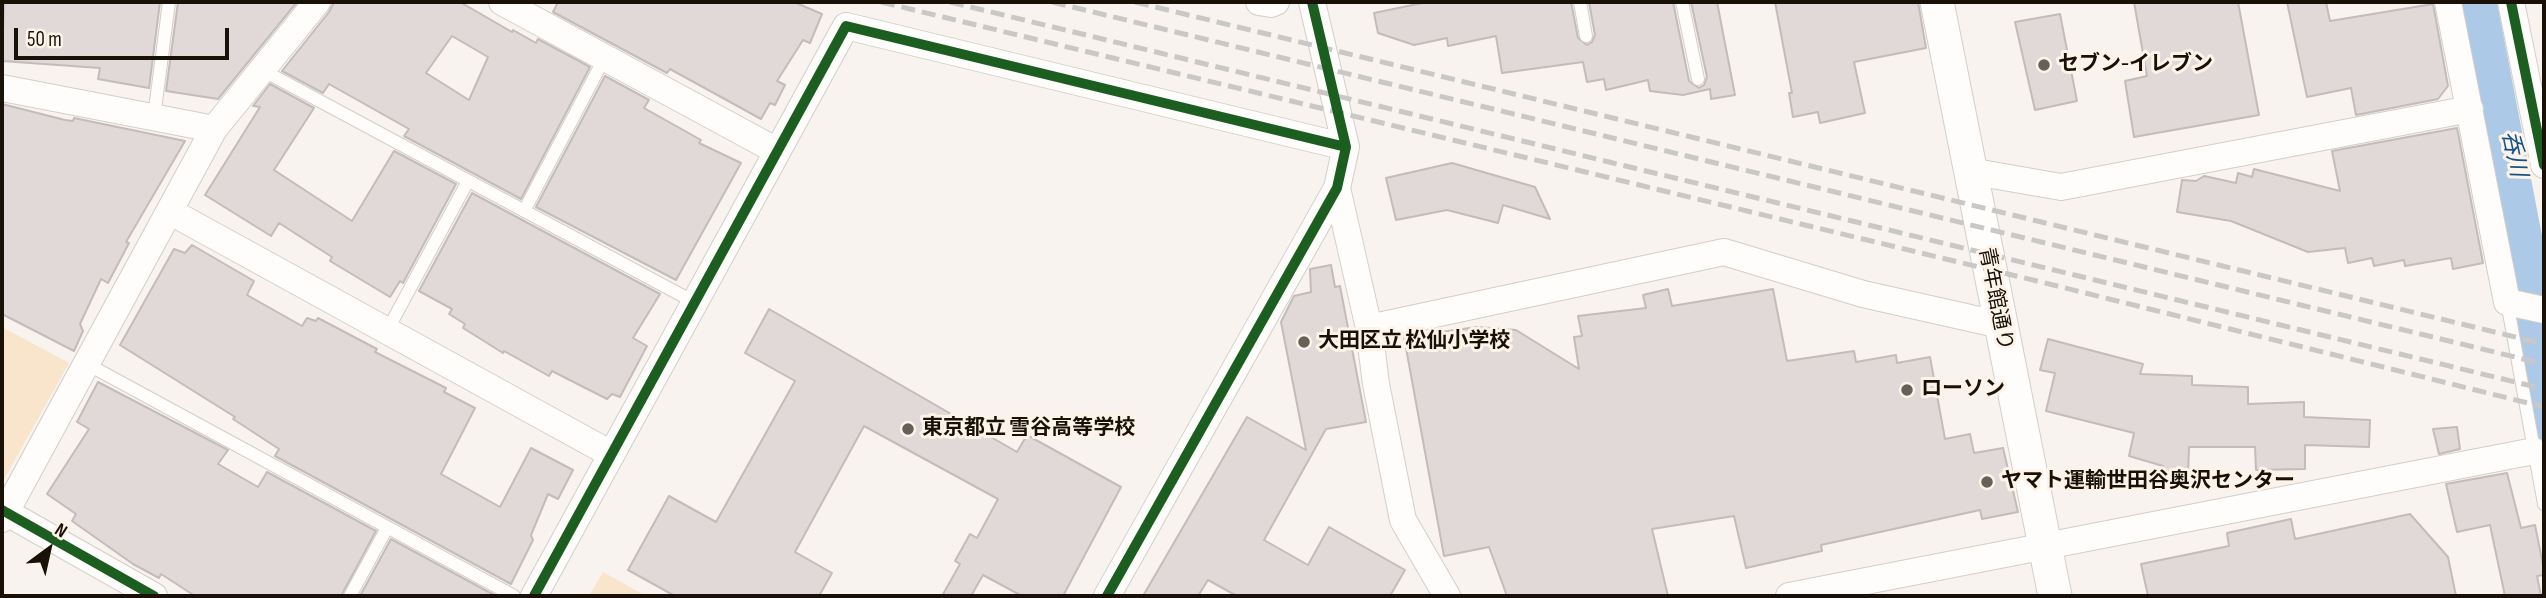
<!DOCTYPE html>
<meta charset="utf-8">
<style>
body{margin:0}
#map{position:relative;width:2546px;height:598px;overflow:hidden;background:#f8f3ee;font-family:"Sofia Sans Condensed",sans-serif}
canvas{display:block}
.frame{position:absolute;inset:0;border:4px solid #191107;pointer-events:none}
.north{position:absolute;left:14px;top:514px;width:70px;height:70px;-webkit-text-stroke:5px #fdf3e9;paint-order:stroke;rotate:33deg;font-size:19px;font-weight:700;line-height:28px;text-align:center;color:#191107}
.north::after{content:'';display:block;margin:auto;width:24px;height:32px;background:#191107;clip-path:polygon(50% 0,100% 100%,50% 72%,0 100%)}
.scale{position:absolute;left:14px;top:28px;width:215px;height:32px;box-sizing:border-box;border:4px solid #191107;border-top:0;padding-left:9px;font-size:21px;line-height:24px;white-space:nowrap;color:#191107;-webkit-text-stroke:5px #fdf3e9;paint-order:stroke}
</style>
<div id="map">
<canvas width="2546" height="598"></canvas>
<div class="frame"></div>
<div class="north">N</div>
<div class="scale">50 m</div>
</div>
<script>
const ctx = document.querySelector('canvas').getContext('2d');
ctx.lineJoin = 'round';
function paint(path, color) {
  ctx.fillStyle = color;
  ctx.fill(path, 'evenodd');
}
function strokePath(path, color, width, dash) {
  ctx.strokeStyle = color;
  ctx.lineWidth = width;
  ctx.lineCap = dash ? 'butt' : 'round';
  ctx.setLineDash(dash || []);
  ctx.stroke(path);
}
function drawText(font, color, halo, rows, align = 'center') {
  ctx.font = font + ' "Sofia Sans Condensed","Noto Sans JP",sans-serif';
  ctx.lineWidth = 6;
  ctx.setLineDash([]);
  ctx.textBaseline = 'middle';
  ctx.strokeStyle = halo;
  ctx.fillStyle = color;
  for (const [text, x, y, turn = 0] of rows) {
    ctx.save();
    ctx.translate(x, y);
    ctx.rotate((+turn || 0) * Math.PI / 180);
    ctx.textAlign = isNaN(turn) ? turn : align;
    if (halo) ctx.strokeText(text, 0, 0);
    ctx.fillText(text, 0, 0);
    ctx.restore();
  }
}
const green = new Path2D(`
 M2,327L69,363L2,483Z
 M603,572L646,596H589Z`);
const water = new Path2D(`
 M2454,2H2497L2544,246V504L2534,451L2515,302Z`);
const building = new Path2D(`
 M4,2H160L149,88L98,79L100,68L2,61Z
 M178,2H297L218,99L166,91Z
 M334,2H460L512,32L513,30L536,43L538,39L590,67L521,199L404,136L409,129L329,84L323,93L282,71L329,12ZM452,36L488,57L469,100L426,73Z
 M558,2H794L822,14L810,43L803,40L777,81L785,85L775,105L770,103L761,119L670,69L667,73L553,12Z
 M1427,2H1571L1578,38L1587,45L1592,42L1595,35L1589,2H1673L1689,81L1699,88L1704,85L1707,77L1691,2H1717L1735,95L1711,99L1710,89L1683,95L1650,91L1648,80L1606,90L1604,79L1587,82L1583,62L1502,73L1496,36L1448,46L1447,38L1414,45L1378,33L1374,13Z
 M1775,2H1918L1926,48L1854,62L1865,113L1820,123L1818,112L1793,117L1789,93H1792Z
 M2134,2H2238L2259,115L2134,137L2125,81L2147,76Z
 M2287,2H2326L2330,21L2433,4L2448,86L2438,99L2356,115L2351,88L2307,97Z
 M2060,14L2077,101L2035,110L2015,22Z
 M605,76L649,100L644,108L701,140L699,143L741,163L676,280L536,207Z
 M270,84L314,108L274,170L352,221L394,151L456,184L403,283L400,281L390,297L330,261L332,257L279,223L271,236L205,195L260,107L253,106Z
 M2,104L65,120L73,121L74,118L185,141L126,242L129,243L108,283L101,279L80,324L83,331L74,351L2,314Z
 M2457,128L2483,263L2453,269L2451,258L2405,266L2404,260L2374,266L2372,258L2348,263L2345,248L2308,252L2231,221L2177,212L2182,180L2196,181L2204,176L2236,183L2238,173L2252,177L2254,169L2340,191L2332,151Z
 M1452,163L1535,187L1550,219L1503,205L1498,223L1447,210L1396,220L1386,178Z
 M472,193L660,294L633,338L647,346L620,397L612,394L607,399L552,371L549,376L504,351L503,353L463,328L465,324L449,314L452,309L419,291Z
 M192,245L254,281L247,295L302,326L307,318L316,321L318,318L377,349L375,352L446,388L444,392L475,408L441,474L500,507L531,448L573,470L558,499L548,494L531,535L533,540L511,584L275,456L279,449L233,419L235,417L120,345L174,249L185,253Z
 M1331,265L1335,287L1340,286L1366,422L1326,429L1264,540L1308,565L1329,527L1405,570L1390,596H1237L1208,580L1198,596H1143L1247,417L1306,450L1281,322L1294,296L1311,292L1310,269Z
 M1668,289L1672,306L1773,289L1787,361L1854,351L1856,362L1896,355L1897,363L1930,357L1945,439L1970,434L1974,453L2003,448L2018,512L1982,519L1980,510L1821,545L1822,551L1746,568L1734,516L1652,529L1668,596H1507L1489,547L1444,556L1404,337L1477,327L1516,330L1579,369L1574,337L1582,336L1578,316L1646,308L1643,295Z
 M769,309L1017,452L1027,435L1121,487L1063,596H1022L983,575L971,596H942L960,564L955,561L970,534L977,538L998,499L864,426L795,552L832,573L819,596H675L628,570L669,496L716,522L795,381L745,353Z
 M2048,339L2143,364L2140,374L2192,376V385L2248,387V404L2304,402V417L2370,420L2369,447L2305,445V469L2256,470L2255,447H2189L2188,478L2163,476V466L2129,456L2134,433L2046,411L2055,373L2040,370Z
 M98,382L228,450L218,464L258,487L267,472L376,531L341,596H195L161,574L159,578L133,564L72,521L76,514L47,494L89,429L77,422Z
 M2457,427L2460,449L2439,454L2433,429Z
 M2507,473L2521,528L2535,525L2544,570V575L2537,576L2541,596H2505L2490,525L2457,532L2446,484Z
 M2410,514L2448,557L2456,596H2148L2141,564L2229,546L2227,533L2291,519L2295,539Z
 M391,539L496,596H360Z`);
const service = new Path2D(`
 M1580,2L1586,36
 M1682,2L1698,79
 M262,70L696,303
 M154,117L169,2
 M524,211L605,57
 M2507,302L2544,504
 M387,331L468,181
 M87,364L514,596
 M350,596L387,528`);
const minor = new Path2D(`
 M502,2L777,151
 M1259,2L1271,4L1276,2
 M2448,2L2507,302L2544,310
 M2511,2L2544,165
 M2,88L214,129
 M1969,171L2061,187L2470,109
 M1337,188L1369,328L1376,384L1403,520L1447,596
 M171,212L611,454
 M1369,328L1724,252L1863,294L2001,325
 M2,510L154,596
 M2,519L214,129L317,2
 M534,596L846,26L1346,147
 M1107,596L1337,188L1346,147L1312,2
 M1789,596L2534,451`);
const tertiary = new Path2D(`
 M1937,2L2055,596`);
const rail = new Path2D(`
 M881,2L2037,281L2544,407
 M950,2L2544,389
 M1052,2L2544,364
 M1135,2L2544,344`);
const cycleway = new Path2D(`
 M2511,2L2544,165
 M2,510L154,596
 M534,596L846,26L1346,147
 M1107,596L1337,188L1346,147L1312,2`);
const markers = [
 [2044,65,7,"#676058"],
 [1304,342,7,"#676058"],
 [1907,390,7,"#676058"],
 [908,429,7,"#676058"],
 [1987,482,7,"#676058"]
];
const poiNames = [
 ["セブン-イレブン",2058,65],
 ["大田区立 松仙小学校",1318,342],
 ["ローソン",1921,390],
 ["東京都立 雪谷高等学校",922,429],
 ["ヤマト運輸世田谷奥沢センター",2001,482]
];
const streetNames = [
 ["青年館通り",1995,299,79]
];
const waterNames = [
 ["呑川",2513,154,78]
];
paint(green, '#f9e4cc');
paint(water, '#accae8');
paint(building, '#e1d8d8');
strokePath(building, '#c4bbbb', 2);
strokePath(service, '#d5cec7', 14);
strokePath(minor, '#d5cec7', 28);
strokePath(tertiary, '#d5cec7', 35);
strokePath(service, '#fefdfc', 12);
strokePath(minor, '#fefdfc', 26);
strokePath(tertiary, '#fefdfc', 33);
strokePath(rail, '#c9c8c6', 5, [14, 7]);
strokePath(cycleway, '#1b5e20', 10);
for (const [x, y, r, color] of markers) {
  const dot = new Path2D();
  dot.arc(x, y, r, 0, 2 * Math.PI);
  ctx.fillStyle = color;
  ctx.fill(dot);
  strokePath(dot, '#fdf3e9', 2.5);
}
drawText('bold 21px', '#191107', '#fdf3e9', poiNames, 'left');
drawText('21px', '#191107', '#fdf3e9', streetNames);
drawText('italic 23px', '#11538b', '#fdf3e9', waterNames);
</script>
